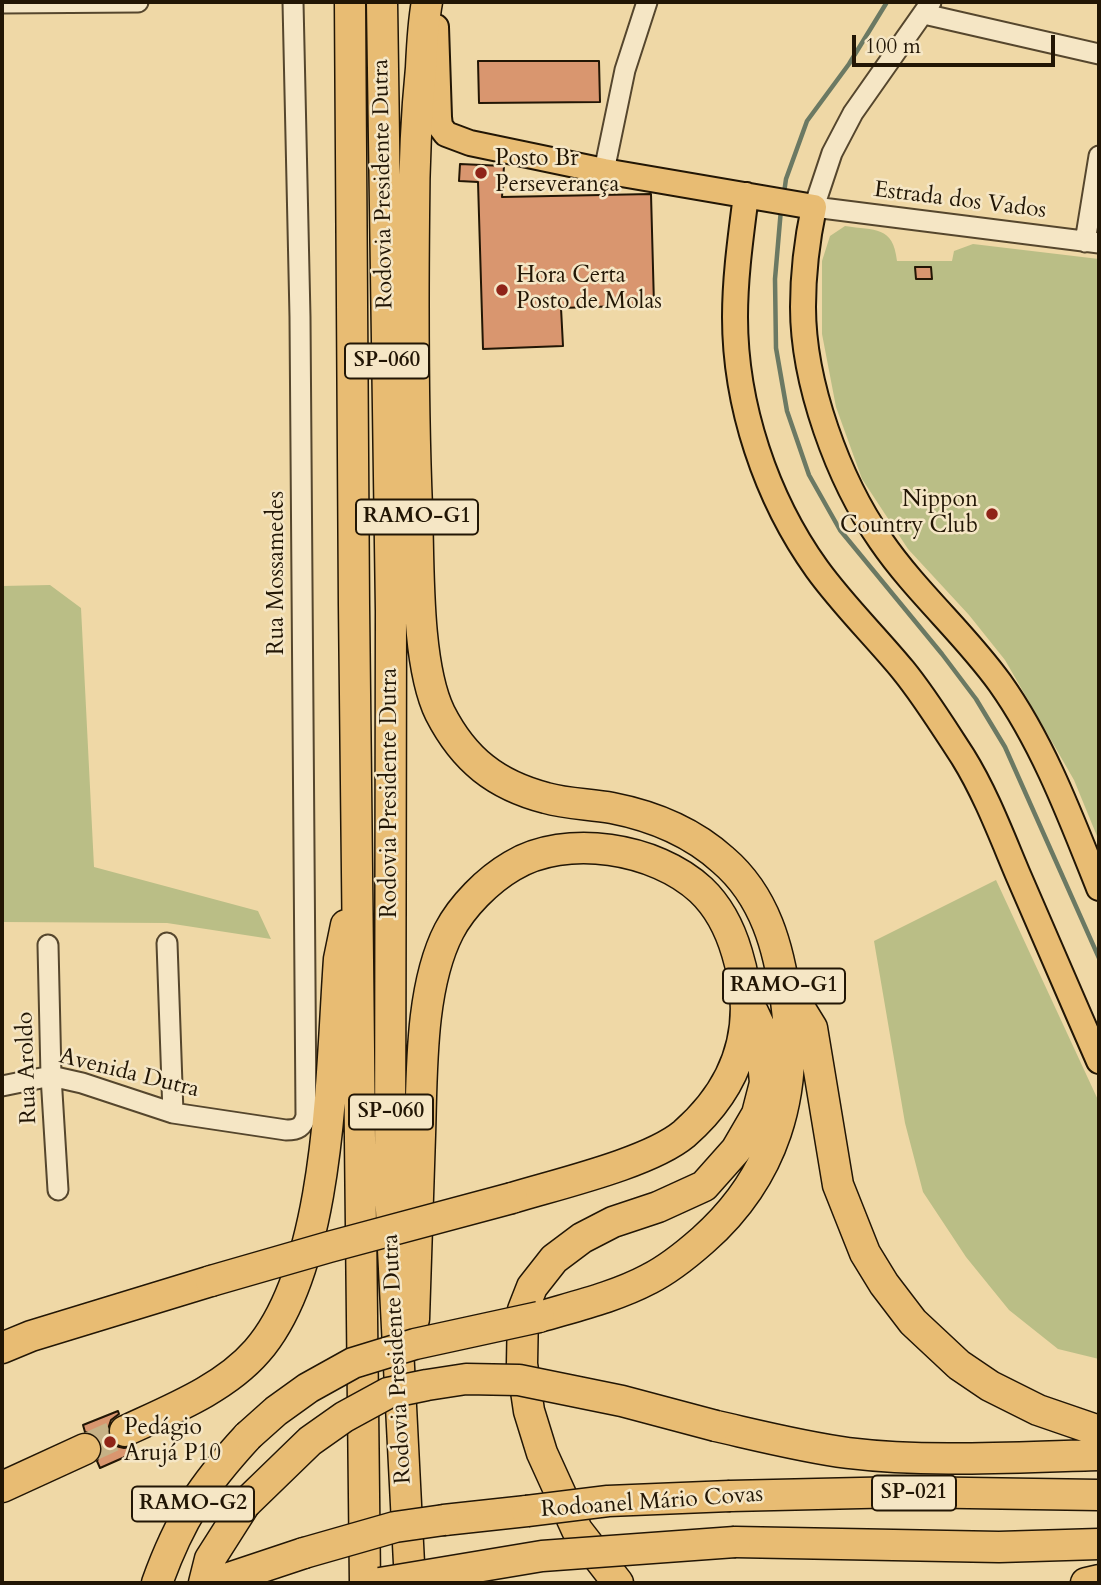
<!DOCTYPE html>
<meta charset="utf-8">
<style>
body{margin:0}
#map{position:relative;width:1101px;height:1585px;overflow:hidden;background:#efd8a6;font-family:Cardo,serif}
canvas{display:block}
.frame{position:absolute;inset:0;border:4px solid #221605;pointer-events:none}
.scale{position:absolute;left:852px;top:35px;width:203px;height:32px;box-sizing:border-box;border:4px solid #221605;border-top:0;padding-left:9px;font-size:21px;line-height:24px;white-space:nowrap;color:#221605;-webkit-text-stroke:5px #f5e6c5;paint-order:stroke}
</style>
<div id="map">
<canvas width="1101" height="1585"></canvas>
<div class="frame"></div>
<div class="scale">100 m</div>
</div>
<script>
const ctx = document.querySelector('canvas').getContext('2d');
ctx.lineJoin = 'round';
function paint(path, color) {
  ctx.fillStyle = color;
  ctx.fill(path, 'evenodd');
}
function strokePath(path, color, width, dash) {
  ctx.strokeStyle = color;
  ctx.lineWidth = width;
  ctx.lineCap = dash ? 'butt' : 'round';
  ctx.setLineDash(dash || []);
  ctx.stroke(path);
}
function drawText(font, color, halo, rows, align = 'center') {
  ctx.font = font + ' Cardo,serif';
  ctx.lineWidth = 5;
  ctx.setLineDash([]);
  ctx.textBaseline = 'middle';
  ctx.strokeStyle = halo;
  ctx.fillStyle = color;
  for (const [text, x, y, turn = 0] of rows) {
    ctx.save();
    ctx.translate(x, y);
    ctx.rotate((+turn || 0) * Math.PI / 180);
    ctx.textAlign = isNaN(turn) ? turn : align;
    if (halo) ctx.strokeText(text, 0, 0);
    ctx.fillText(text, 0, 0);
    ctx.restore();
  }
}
const green = new Path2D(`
 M845,226C875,231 893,225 897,261H952L954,251L973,244L1099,259V841L1074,780L1005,660L969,615L908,549L862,479L836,407L822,334V261L830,236Z
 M50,585L81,608L94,867L258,911L271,939L167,923L2,922V586Z
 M996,880L1099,1102V1359L1058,1349L1009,1310L966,1257L923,1192L905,1123L874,941Z`);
const stream = new Path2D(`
 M784,193L786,179L807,121L849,64L887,2
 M781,209L775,279L776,348L787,411L809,475L840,530L942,654L976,699L1005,747L1099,958`);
const building = new Path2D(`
 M478,61H599L600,102L479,103Z
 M460,164L504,166L502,197L651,194L654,305L561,308L563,346L483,349L478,182L459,181Z
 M915,267H931L932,279H916Z
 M118,1411L119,1414L111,1420L108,1429L109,1438L115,1446L124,1448L132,1447L134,1453L100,1468L97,1461L102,1451L101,1442L95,1434L85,1432L83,1425Z`);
const highwayTunnel = new Path2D(`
 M85,1449L125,1431`);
const minor = new Path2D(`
 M931,2L853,113L832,153L814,207L1099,243
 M2,3L138,2
 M924,14L1099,54
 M604,171L625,70L647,2
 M1085,242L1099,156
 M167,943L173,1113
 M48,945L51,1076L58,1190
 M2,1086L51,1076L82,1083L173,1113L286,1130C298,1130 303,1127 306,1116L300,317L293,2`);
const major = new Path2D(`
 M436,27L439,117L440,126L446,134L470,143L604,171L814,207C807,240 803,273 803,307C803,383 838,479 881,541C916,592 964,633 1000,683C1044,745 1071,818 1099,888
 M746,195C741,235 735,276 735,317C735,405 766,498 817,569C843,605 875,636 903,670C925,697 944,728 963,757C986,794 1002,837 1019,877C1046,939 1072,1000 1099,1061`);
const highway = new Path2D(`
 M350,2L354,605L365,1583
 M382,2L391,611L390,1190L410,1583
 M427,2C423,23 422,46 421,68C416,118 414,167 414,217C413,314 413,411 417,508C419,564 416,664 440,713C464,760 496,785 546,798C567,804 590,804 612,808C653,816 692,832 723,860C765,896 779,948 786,1001C799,1095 774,1177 703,1240C686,1255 669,1269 649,1279C615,1297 576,1306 539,1317
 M788,989L812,1028L838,1185L865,1253L884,1284L913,1322L959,1365L990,1386L1038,1410L1099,1431
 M414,1319C416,1257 418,1196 420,1135C422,1073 420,987 449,931C462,906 488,880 512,866C566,833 656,848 701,890C720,908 730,929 737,953C759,1024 740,1085 684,1134C649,1163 558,1184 512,1198
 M2,1348L31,1336L211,1281
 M716,1426C760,1436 803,1447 848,1453C931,1463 1016,1457 1099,1455
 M125,1431C170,1410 224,1389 257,1351C331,1266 331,1070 339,959L346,925
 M2,1487L85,1449
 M730,1496L904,1492L1099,1495
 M444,1520L527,1511
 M735,1542L999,1547L1099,1544
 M157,1583C180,1519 202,1486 248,1436
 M204,1583L210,1559L245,1504
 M214,1583L304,1553
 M618,1583L577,1530L542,1453L529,1411L522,1364L523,1310L532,1287L554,1259L582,1238L613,1222L658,1207L704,1186L736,1150L757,1114L765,1083L760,1027L753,1012
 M1086,1583L1099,1580`);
const highwayBridge = new Path2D(`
 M211,1281L329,1247L512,1198
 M248,1436L276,1411L308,1388L353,1363L415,1344L539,1317
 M245,1504L310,1441L344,1417L388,1393L427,1385L466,1379L519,1380L622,1401L716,1426
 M527,1511L608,1501L730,1496
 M304,1553L395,1527L444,1520
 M380,1583L542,1556L735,1542`);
const markers = [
 [481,173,7,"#8f2418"],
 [502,290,7,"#8f2418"],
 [992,514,7,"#8f2418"],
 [110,1442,7,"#8f2418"]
];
const shields = [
 [387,361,84],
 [417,517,122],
 [784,986,122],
 [391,1112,84],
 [914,1493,84],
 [193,1504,122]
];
const shieldNames = [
 ["SP-060",387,361],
 ["RAMO-G1",417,517],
 ["RAMO-G1",784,986],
 ["SP-060",391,1112],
 ["SP-021",914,1493],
 ["RAMO-G2",193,1504]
];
const poiNames = [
 ["Posto Br",495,160],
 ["Perseverança",495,186],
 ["Hora Certa",516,277],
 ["Posto de Molas",516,303],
 ["Nippon",978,501,"right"],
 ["Country Club",978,527,"right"],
 ["Pedágio",124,1429],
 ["Arujá P10",124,1455]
];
const streetNames = [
 ["Rodovia Presidente Dutra",384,184,-91],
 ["Estrada dos Vados",960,201,7],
 ["Rua Mossamedes",278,573,-90],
 ["Rodovia Presidente Dutra",391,793,-90],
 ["Rua Aroldo",28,1068,-92],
 ["Avenida Dutra",129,1074,14],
 ["Rodovia Presidente Dutra",398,1359,-93],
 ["Rodoanel Mário Covas",652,1503,-4]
];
paint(green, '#babe86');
strokePath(stream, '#6b7963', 4.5);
paint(building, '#d9966f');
strokePath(building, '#221605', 2);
strokePath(highwayTunnel, '#c6b186', 30, [30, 15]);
strokePath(minor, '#55462d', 23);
strokePath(major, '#221605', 28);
strokePath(highway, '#221605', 33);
strokePath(minor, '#f5e6c5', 19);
strokePath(major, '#e8bc73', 24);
strokePath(highway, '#e8bc73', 30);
strokePath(highwayBridge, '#221605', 33, []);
strokePath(highwayBridge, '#e8bc73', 30);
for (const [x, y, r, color] of markers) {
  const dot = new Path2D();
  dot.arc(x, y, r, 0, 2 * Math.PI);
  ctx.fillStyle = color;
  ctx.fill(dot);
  strokePath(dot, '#f5e6c5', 2.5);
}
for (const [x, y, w] of shields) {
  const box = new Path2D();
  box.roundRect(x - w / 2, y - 17.5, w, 35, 5);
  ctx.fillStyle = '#f5e6c5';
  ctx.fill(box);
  strokePath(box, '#221605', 2);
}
drawText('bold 21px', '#221605', null, shieldNames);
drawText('23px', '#221605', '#f5e6c5', poiNames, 'left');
drawText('23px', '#221605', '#f5e6c5', streetNames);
</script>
